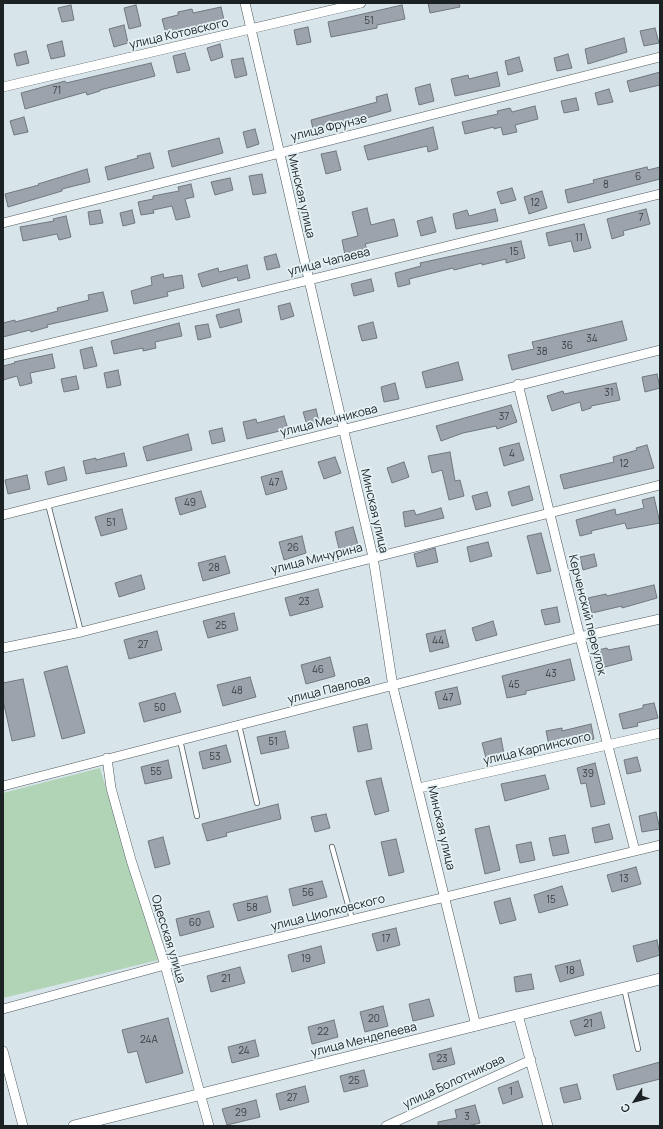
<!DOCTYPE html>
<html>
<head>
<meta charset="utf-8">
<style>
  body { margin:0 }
  #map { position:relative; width:663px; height:1129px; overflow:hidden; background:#d7e4e9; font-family:Manrope,sans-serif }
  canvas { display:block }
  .frame { position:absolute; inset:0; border:4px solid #1c2123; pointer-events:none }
  .north { position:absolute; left:615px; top:1081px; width:40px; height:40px; -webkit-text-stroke:3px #e4f2f6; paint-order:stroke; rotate:234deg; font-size:11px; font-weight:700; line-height:16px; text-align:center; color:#1c2123 }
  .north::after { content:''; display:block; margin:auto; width:14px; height:18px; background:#1c2123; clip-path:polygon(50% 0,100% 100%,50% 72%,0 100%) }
</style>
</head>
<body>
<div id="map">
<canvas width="663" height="1129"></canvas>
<div class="frame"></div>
<div class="north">С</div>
</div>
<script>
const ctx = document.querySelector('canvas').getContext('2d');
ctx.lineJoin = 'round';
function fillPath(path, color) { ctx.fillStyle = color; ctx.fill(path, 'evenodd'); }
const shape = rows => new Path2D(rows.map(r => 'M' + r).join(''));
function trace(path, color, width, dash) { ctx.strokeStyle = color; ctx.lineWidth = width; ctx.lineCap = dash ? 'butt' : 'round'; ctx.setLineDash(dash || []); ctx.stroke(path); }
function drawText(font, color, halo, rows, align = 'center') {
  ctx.font = font + ' Manrope,sans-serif'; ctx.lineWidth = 3.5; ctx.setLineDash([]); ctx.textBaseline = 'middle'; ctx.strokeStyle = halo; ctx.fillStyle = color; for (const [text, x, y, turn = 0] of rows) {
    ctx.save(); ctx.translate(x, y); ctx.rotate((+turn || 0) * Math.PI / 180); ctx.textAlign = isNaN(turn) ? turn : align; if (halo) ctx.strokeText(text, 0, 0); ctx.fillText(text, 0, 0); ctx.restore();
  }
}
fillPath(shape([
  [100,768,158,960,3,998,3,793]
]), '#b1d3b6');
const building = shape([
  [428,3,459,3,460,7,430,13,428,3],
  [71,5,74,20,62,22,58,8,71,5],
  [136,5,141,26,129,29,124,8,136,5],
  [402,5,405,19,377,25,377,28,331,37,328,22,402,5],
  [221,7,224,20,196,26,197,29,166,34,162,19,178,15,178,12,192,9,193,13,221,7],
  [124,25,128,43,114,47,109,29,124,25],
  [308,27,311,42,297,45,294,30,308,27],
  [655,28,659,43,644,46,640,31,655,28],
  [624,38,627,52,588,64,585,49,624,38],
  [62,41,65,56,51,59,47,45,62,41],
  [220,44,223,57,211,61,207,48,220,44],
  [26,51,29,63,17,66,14,54,26,51],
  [185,53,190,70,177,73,173,56,185,53],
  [568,54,572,68,557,71,554,58,568,54],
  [519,57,523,71,508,75,505,61,519,57],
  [243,58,247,75,235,78,231,60,243,58],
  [151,63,155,76,100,90,100,91,87,95,86,92,25,109,21,93,65,81,66,83,151,63],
  [497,72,500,86,455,96,451,79,468,75,469,79,497,72],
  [660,72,660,85,630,92,627,81,660,72],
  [430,84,434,101,419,105,415,88,430,84],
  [609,89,613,102,598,105,595,93,609,89],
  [387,94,391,111,314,133,311,120,377,102,376,97,387,94],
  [576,98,579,110,564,113,561,101,576,98],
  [535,106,538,119,515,125,517,132,503,135,501,127,494,129,494,127,465,134,462,122,498,114,497,111,510,108,512,112,535,106],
  [24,117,28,132,14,135,10,121,24,117],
  [433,127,438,149,428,152,427,146,368,160,364,146,433,127],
  [255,129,259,144,247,148,243,132,255,129],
  [219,138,223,153,172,167,168,151,219,138],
  [336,151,341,170,326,174,321,154,336,151],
  [150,153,154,168,108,180,105,167,138,158,137,156,150,153],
  [647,167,648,170,660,167,660,179,568,203,565,190,594,183,593,180,647,167],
  [87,169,90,182,62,189,62,191,8,207,5,194,39,185,38,184,87,169],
  [262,174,266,193,253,195,249,176,262,174],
  [230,178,233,190,215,195,211,182,230,178],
  [191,184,194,197,185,199,190,217,176,220,172,206,153,210,154,213,141,215,138,202,153,199,153,196,179,191,178,187,191,184],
  [512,188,516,200,501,204,497,192,512,188],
  [542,191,547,208,529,214,524,197,542,191],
  [367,208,371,225,394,219,398,236,365,244,367,249,345,255,342,240,358,236,352,212,367,208],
  [495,209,498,221,456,229,453,214,467,210,469,216,495,209],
  [646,209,650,224,623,231,624,235,612,239,607,219,646,209],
  [100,210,103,223,90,225,88,212,100,210],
  [132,210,135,223,123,226,120,213,132,210],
  [66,216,71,237,59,240,57,234,23,241,20,227,54,221,53,219,66,216],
  [432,217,436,232,421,236,417,221,432,217],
  [584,224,591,248,574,252,571,241,549,246,546,233,584,224],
  [521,241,525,258,506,263,506,259,482,265,482,263,454,270,453,268,409,279,410,284,398,287,395,273,421,266,420,263,521,241],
  [276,254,280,267,267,270,264,257,276,254],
  [247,265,250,278,238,281,237,277,202,287,198,274,218,268,219,272,247,265],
  [163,274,164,278,182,275,184,288,167,292,168,296,134,304,131,291,152,285,151,277,163,274],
  [371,279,374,291,354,296,351,284,371,279],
  [103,292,108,311,47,325,48,327,31,332,30,330,3,337,3,323,15,320,15,322,58,311,57,308,89,300,88,295,103,292],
  [290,303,294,316,281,320,278,306,290,303],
  [239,309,242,322,220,328,216,315,239,309],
  [622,321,627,340,512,370,508,355,534,349,532,342,622,321],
  [373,322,377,338,362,341,358,326,373,322],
  [179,323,182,336,155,342,156,348,143,351,143,348,114,354,111,341,179,323],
  [208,324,211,337,198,340,195,326,208,324],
  [92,347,97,366,84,369,80,350,92,347],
  [52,354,55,368,30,373,32,383,20,386,17,376,3,380,3,366,15,363,14,362,52,354],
  [458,362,463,380,426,388,422,372,458,362],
  [118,370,121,385,107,388,104,373,118,370],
  [657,374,660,388,645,392,642,377,657,374],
  [76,376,79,389,64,392,61,379,76,376],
  [395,383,399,399,384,402,381,387,395,383],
  [616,383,620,400,591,406,591,408,582,411,580,402,552,411,547,396,563,391,564,394,616,383],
  [511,405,517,422,497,429,496,426,463,433,441,441,436,426,511,405],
  [316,409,319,422,307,425,303,412,316,409],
  [284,416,288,429,247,439,243,422,256,419,257,423,284,416],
  [222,428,225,441,212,444,209,431,222,428],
  [188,434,192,450,147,461,143,447,188,434],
  [519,443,524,460,504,466,499,448,519,443],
  [647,445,654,468,564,489,560,475,614,462,613,457,637,450,636,448,647,445],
  [450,452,455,481,460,480,464,496,449,500,442,470,432,473,428,456,450,452],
  [124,453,127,466,86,474,83,461,96,458,96,460,124,453],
  [335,457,341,473,324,479,318,462,335,457],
  [404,462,409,477,392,483,387,468,404,462],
  [64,467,67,480,48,485,45,472,64,467],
  [282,471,287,489,266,495,261,477,282,471],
  [27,475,30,489,8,494,5,480,27,475],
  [529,486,533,500,512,506,508,492,529,486],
  [201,491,206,507,180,515,175,498,201,491],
  [487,492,491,506,476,510,472,496,487,492],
  [654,497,660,523,627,529,625,523,591,531,592,533,580,536,576,520,615,509,616,515,644,508,642,500,654,497],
  [441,508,444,518,405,527,403,512,414,510,416,515,441,508],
  [122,509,127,529,101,536,95,517,122,509],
  [353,527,358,545,339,549,335,532,353,527],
  [541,533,551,571,537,574,527,536,541,533],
  [302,536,306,553,284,560,279,542,302,536],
  [488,542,492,556,470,562,467,547,488,542],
  [435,548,438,562,417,567,414,554,435,548],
  [594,554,597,566,583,570,580,557,594,554],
  [225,556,230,573,203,581,198,563,225,556],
  [141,575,145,589,119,597,115,583,141,575],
  [654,585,657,598,622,608,622,606,592,613,588,598,606,594,607,596,654,585],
  [318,589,323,607,290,616,285,598,318,589],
  [557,607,560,622,545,625,541,610,557,607],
  [234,613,238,630,208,638,203,621,234,613],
  [493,621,497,635,476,641,472,628,493,621],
  [445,630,449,647,430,652,426,634,445,630],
  [157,631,162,650,129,659,124,640,157,631],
  [629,646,632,660,597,669,593,651,607,648,608,650,629,646],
  [330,657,335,676,306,684,301,665,330,657],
  [570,659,575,680,526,691,526,694,507,698,502,676,570,659],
  [67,666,85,733,62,739,44,672,67,666],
  [250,677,256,697,223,706,217,685,250,677],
  [23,679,35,736,12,741,3,700,3,683,23,679],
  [457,687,461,704,439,709,435,692,457,687],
  [175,693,181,712,144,722,139,703,175,693],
  [654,703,658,718,637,723,638,726,623,729,619,714,643,708,643,705,654,703],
  [367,724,372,749,358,752,353,727,367,724],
  [591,724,594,739,573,743,572,739,549,745,546,731,562,728,562,731,591,724],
  [285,731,289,748,261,754,257,737,285,731],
  [501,738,504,754,486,758,482,743,501,738],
  [226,745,231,762,203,769,199,752,226,745],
  [637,757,641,771,627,774,624,760,637,757],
  [168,760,172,778,145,784,141,767,168,760],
  [595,763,605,804,591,807,586,783,581,784,577,768,595,763],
  [545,775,549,789,505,801,501,784,545,775],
  [381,778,389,811,375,815,366,781,381,778],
  [278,804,281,819,226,833,227,836,207,841,202,824,278,804],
  [656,812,660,829,642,832,639,816,656,812],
  [326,814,330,828,315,832,311,817,326,814],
  [609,824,613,839,595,843,592,828,609,824],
  [489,826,500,870,485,874,475,829,489,826],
  [565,835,569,853,553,856,549,838,565,835],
  [163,837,170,864,155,868,148,841,163,837],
  [396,839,404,872,389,876,381,842,396,839],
  [531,842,535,860,520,863,516,845,531,842],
  [636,867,641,884,612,892,607,875,636,867],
  [322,881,327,897,293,906,289,889,322,881],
  [562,886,568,905,539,913,534,895,562,886],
  [267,896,271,912,238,921,233,904,267,896],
  [510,898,516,920,500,924,494,902,510,898],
  [209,911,214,927,180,936,176,919,209,911],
  [396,928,400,945,377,951,372,934,396,928],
  [657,940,660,955,637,962,633,946,657,940],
  [321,946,325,963,292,972,288,955,321,946],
  [580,960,584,975,560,982,555,966,580,960],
  [240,967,245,983,211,992,207,976,240,967],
  [531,974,534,989,516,992,514,977,531,974],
  [429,999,434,1016,413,1021,409,1004,429,999],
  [383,1006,388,1026,365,1032,360,1012,383,1006],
  [601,1012,605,1028,575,1036,570,1021,601,1012],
  [168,1018,183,1073,146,1083,137,1051,128,1053,122,1030,168,1018],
  [334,1020,338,1037,312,1044,308,1027,334,1020],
  [255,1040,259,1056,232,1063,228,1047,255,1040],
  [451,1048,455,1064,433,1070,429,1054,451,1048],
  [660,1062,660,1079,617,1090,613,1075,660,1062],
  [364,1070,368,1086,344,1092,340,1076,364,1070],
  [518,1081,523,1097,503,1104,498,1088,518,1081],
  [577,1084,581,1099,564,1103,560,1088,577,1084],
  [305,1086,309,1102,280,1110,276,1094,305,1086],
  [256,1100,260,1117,227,1125,222,1109,256,1100],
  [475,1105,480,1123,467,1126,438,1126,438,1122,457,1118,455,1110,475,1105]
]);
fillPath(building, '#9ca3ac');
trace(building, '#70777f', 1);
const service = shape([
  [48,504,81,632],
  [239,725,257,803],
  [180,740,197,816],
  [332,847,352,919],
  [624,988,638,1049]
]);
const minor = shape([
  [245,3,373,557,393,687,476,1026],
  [3,87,361,3],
  [3,223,660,57],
  [3,355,660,194],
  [518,384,580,637,635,851],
  [3,515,660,350],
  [3,648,81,632,660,485],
  [107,758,111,788,131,860,165,965,209,1126],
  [3,786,580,637,660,619],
  [419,788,660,733],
  [3,1009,165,965,660,845],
  [518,1015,548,1126],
  [3,1051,23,1126],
  [386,1126,531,1060]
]);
const tertiary = shape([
  [74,1126,660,979]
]);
trace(service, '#515c60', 6);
trace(minor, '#515c60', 10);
trace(tertiary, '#515c60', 12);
trace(service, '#fff', 4.5);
trace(minor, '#fff', 9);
trace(tertiary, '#fff', 11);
drawText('10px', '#3c4245', null, [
  ["51",369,21],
  ["71",57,91],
  ["6",638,177],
  ["8",606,185],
  ["12",535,203],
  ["7",641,218],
  ["11",579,238],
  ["15",514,252],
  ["34",592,339],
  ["36",567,346],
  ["38",542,352],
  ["31",609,393],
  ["37",504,417],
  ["4",512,454],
  ["12",624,464],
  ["47",274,483],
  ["49",190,503],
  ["51",111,523],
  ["26",293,548],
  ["28",214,568],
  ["23",304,602],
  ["25",221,626],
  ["44",438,641],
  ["27",143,645],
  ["46",318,670],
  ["43",551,674],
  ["45",514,685],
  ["48",237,691],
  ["47",448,698],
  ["50",160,708],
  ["51",273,742],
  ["53",215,757],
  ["55",156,772],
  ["39",588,774],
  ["13",624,879],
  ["56",308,893],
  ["15",551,900],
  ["58",252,908],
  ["60",195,923],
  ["17",386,939],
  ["19",306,959],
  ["18",570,971],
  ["21",226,979],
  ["20",374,1019],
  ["21",588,1024],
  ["22",323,1032],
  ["24А",149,1040],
  ["24",244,1051],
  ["23",442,1059],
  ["25",354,1081],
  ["1",511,1092],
  ["27",292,1098],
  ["29",241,1113],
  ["3",467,1117]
]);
drawText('12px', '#1c2123', '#e4f2f6', [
  ["улица Котовского",179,34,-13],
  ["улица Фрунзе",329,128,-14],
  ["Минская улица",301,196,77],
  ["улица Чапаева",329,262,-14],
  ["улица Мечникова",329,421,-14],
  ["Минская улица",374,511,77],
  ["улица Мичурина",317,559,-14],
  ["Керченский переулок",587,615,76],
  ["улица Павлова",329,690,-14],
  ["улица Карпинского",537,749,-13],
  ["Минская улица",441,828,77],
  ["улица Циолковского",328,913,-14],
  ["Одесская улица",168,939,73],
  ["улица Менделеева",364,1040,-14],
  ["улица Болотникова",454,1082,-25]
]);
</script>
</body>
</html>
